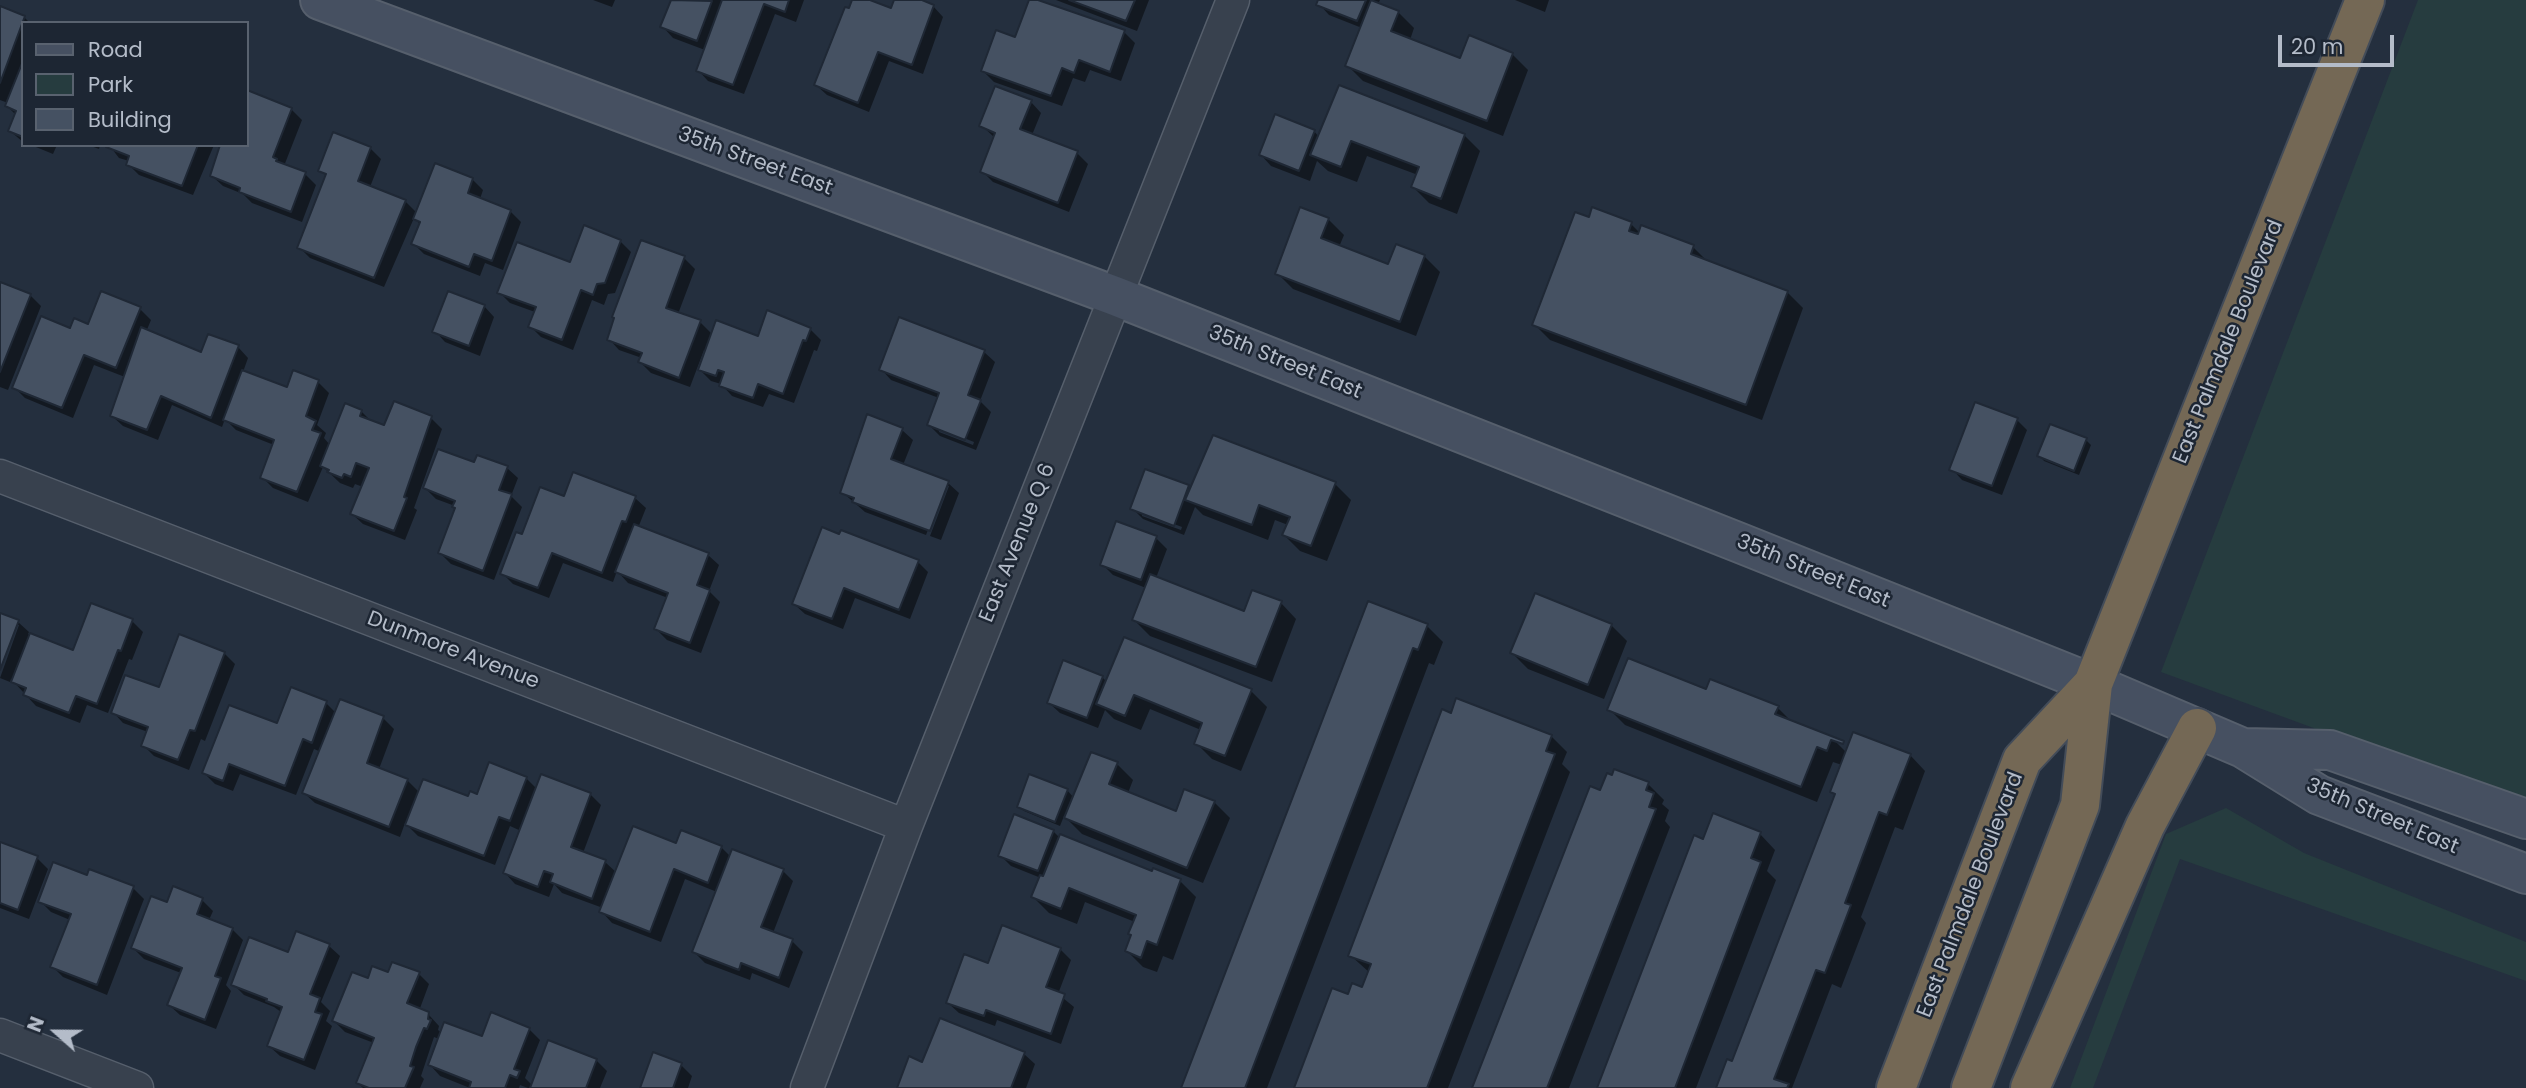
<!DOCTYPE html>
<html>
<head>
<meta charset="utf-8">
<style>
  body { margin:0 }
  #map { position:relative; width:2526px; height:1088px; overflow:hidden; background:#242f3e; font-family:Poppins,sans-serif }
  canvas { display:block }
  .legend { position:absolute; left:21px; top:21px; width:228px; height:126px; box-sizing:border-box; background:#1d2633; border:2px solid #59626f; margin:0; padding:9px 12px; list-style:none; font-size:21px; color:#b4bcc9 }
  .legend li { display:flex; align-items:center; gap:14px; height:35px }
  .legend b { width:35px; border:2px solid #59626f }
  .north { position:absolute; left:21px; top:997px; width:70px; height:70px; -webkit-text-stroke:5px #1d2633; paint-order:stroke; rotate:291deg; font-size:19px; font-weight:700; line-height:28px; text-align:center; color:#b4bcc9 }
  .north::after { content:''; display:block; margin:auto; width:24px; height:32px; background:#b4bcc9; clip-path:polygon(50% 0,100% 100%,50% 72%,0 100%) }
  .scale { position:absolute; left:2278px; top:35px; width:116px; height:32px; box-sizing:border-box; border:4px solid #b4bcc9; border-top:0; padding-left:9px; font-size:21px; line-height:24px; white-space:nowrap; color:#b4bcc9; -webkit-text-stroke:5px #1d2633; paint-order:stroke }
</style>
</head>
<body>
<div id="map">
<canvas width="2526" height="1088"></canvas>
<ul class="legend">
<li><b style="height:9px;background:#465061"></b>Road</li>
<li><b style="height:19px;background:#263c3f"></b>Park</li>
<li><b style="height:19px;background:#455162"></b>Building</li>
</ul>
<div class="north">N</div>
<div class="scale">20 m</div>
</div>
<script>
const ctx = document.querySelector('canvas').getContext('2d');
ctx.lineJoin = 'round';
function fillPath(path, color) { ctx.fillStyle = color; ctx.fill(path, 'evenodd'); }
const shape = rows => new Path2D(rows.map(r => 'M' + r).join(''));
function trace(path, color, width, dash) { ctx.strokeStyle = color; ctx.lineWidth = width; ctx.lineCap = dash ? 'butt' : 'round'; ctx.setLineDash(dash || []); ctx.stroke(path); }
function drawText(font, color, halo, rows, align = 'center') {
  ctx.font = font + ' Poppins,sans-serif'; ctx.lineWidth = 5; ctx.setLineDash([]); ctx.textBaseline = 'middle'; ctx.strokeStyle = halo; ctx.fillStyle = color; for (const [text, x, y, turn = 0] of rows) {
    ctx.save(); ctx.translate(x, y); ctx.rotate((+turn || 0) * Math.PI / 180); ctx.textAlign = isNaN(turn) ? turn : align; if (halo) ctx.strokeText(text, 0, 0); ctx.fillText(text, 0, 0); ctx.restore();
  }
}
fillPath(shape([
  [2418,0,2526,0,2526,806,2161,672],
  [2226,808,2304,853,2526,942,2526,981,2180,859,2093,1088,2070,1088,2166,834]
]), '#263c3f');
fillPath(shape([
  [593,0,615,0,612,7],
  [673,0,804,0,796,22,775,14,744,94,708,81,698,70,705,50,673,38,663,27],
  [854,0,865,0,892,10,896,0,917,0,933,6,943,17,923,74,889,61,869,112,827,95,816,85],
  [1031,0,1124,32,1135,43,1121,81,1090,70,1085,82,1073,78,1062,106,994,82,983,71,1016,39],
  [1056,0,1149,0,1137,31],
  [1320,0,1380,0,1378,4,1398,12,1414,28,1410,40,1461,60,1512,54,1528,70,1503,136,1363,81,1347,65,1362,28,1329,15,1319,4],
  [1515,0,1549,0,1545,12],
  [0,8,24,17,30,23,23,23,23,142,10,131,16,115,7,106,8,103,0,100],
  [247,92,291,109,302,120,284,166,305,174,316,185,302,222,252,203,243,194,223,186,212,176,247,145],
  [1031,102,1041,113,1032,135,1077,153,1088,164,1069,212,993,182,982,171,995,138,981,125],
  [1314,131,1319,137,1464,135,1480,151,1457,214,1429,203,1413,187,1418,175,1367,156,1357,182,1328,171,1317,161,1310,181,1271,166,1261,155],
  [31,145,57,145,53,154],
  [88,145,100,145,99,149],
  [109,145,214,145,193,195,139,175,128,164,129,161,119,158],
  [370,148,381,159,370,187,405,201,417,213,472,179,483,190,480,199,510,211,521,222,503,270,485,263,480,276,424,254,413,243,420,224,414,218,384,287,310,258,299,247,327,177,321,170],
  [1328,219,1344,235,1339,247,1389,267,1424,256,1440,272,1416,336,1293,289,1277,273],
  [1590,219,1631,224,1640,233,1693,247,1709,263,1787,292,1803,308,1762,420,1550,340,1534,324],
  [620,241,631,252,615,293,608,294,604,305,592,300,573,350,541,337,530,326,535,312,510,303,499,292],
  [684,258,695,269,678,314,700,322,713,335,759,338,768,312,810,329,821,340,817,351,814,350,794,403,769,394,763,407,732,396,721,384,711,381,700,370,707,351,704,350,690,387,651,373,640,362,642,358,619,350,609,339],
  [0,284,30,295,41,306,8,390,0,387],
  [484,306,494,317,480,356,445,342,435,331],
  [140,309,151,320,146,332,202,355,238,347,248,358,243,372,288,389,318,382,329,393,317,425,326,433,324,438,330,445,361,411,373,423,385,428,431,418,442,429,414,508,417,510,405,540,363,524,352,514,363,487,355,484,353,488,340,483,323,467,308,502,273,488,262,477,274,445,236,430,225,419,222,427,172,405,158,440,123,426,112,416,125,377,94,365,73,418,25,398,14,387,71,330],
  [984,352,995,362,980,401,991,412,976,450,940,436,929,425,939,398,891,380,881,369],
  [939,428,974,442,973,445,939,432],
  [2017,420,2027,430,2002,495,1962,480,1952,469],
  [902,430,913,440,903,465,948,483,959,493,941,540,930,536,949,486,945,486,926,535,865,512,842,492],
  [2086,440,2091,445,2079,475,2044,461,2039,455],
  [475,465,507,468,518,478,511,496,522,507,494,580,451,564,440,553,456,509,455,506,436,499,425,488],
  [1335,484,1351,500,1327,561,1300,551,1284,535,1288,525,1275,520,1268,540,1203,515,1195,507,1184,535,1143,519,1132,508,1188,487,1191,490],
  [1142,512,1182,527,1181,530,1142,516],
  [635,498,646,508,638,528,708,555,719,565,709,591,720,602,701,653,667,640,656,629,668,598,628,583,617,571,613,582,563,563,549,598,513,584,502,573,523,537,565,499],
  [1117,523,1156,538,1167,549,1156,578,1245,614,1281,603,1296,619,1272,682,1150,636,1134,620,1146,588,1113,575,1102,564],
  [918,562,928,572,910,619,855,598,843,629,805,614,794,604],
  [1369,603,1427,626,1443,642,1434,665,1429,663,1267,1088,1183,1088],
  [92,606,132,621,143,632,132,660,129,659,108,713,87,705,80,723,36,706,11,679,10,682,0,678,19,625,16,625,0,666,0,615,18,622,29,632,28,634,74,652],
  [1611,625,1627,641,1604,699,1528,669,1512,653],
  [224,653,235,664,205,741,201,739,189,770,154,756,143,745,148,732,123,723,113,712,160,690],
  [1102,677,1107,682,1251,691,1267,707,1241,771,1212,759,1196,743,1201,730,1150,709,1141,730,1114,719,1105,710,1098,728,1060,713,1049,703],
  [292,690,326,703,336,713,341,701,383,718,394,729,379,769,407,780,420,793,469,799,526,778,537,789,590,794,601,805,583,853,605,862,617,873,677,845,721,847,731,857,783,871,793,881,773,933,792,941,803,952,789,988,752,973,750,980,705,963,694,952,717,892,685,879,661,942,612,923,602,912,603,908,562,893,554,884,549,897,515,884,505,873,521,831,510,826,495,865,418,836,405,823,400,837,315,803,304,793,321,752,314,749,296,795,240,774,233,791,215,784,204,773,278,725],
  [1707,691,1778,708,1793,723,1832,738,1847,753,1910,755,1925,771,1903,830,1895,827,1861,917,1866,923,1841,988,1832,984,1792,1088,1718,1088,1733,1064,1836,796,1832,792,1842,765,1833,762,1817,802,1625,725,1609,709],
  [1551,736,1567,752,1562,764,1570,772,1448,1088,1296,1088,1349,996,1363,989,1370,973,1350,955],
  [1092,754,1117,764,1133,780,1128,793,1177,813,1214,802,1230,818,1203,883,1082,834,1064,816,1060,826,1024,811,1019,806,1067,790,1074,798],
  [1648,784,1664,800,1662,804,1669,810,1665,821,1670,827,1569,1088,1474,1088,1601,792],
  [1053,831,1060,838,1153,873,1180,881,1196,897,1173,960,1163,956,1157,972,1143,967,1127,951,1135,922,1085,902,1077,924,1049,913,1033,897,1041,878,1011,866,1000,855],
  [1760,834,1775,850,1767,871,1776,880,1696,1088,1598,1088,1704,841],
  [0,843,37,858,48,869,29,919,0,908],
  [90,871,133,888,144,899,107,995,63,977,52,966,70,920,51,912,40,901,88,877],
  [174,889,202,900,213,911,209,920,232,929,243,940,226,985,231,991,216,1029,180,1015,169,1005,181,973,144,959,133,948,168,904],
  [329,946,340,956,321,1002,330,1011,326,1021,332,1026,315,1070,280,1056,269,1046,281,1012,274,1007,244,995,233,984,289,954],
  [1060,949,1071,960,1058,994,1074,1007,1061,1044,997,1020,995,1026,959,1013,948,1003,989,965],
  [419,974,429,984,419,1011,429,1015,439,1026,438,1030,442,1033,483,1038,529,1029,540,1040,525,1078,533,1086,596,1060,607,1071,600,1088,528,1088,520,1085,519,1088,470,1088,440,1076,430,1065,439,1039,434,1037,421,1076,424,1079,420,1088,363,1088,358,1083,374,1043,345,1032,334,1021,369,980,389,975],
  [941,1020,1024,1054,1035,1064,1026,1088,899,1088,923,1064],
  [654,1055,681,1065,692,1076,688,1088,641,1088]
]), '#0007');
const building = shape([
  [671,0,712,1,697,41,660,27,671,0],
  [722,0,789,0,785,12,764,4,733,85,696,71,722,0],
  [852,0,870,0,891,8,894,0,922,0,934,5,912,65,878,52,858,103,814,85,845,7,849,8,852,0],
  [1029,0,1038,0,1125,30,1110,72,1079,60,1074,73,1062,68,1051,96,981,71,996,30,1015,37,1029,0],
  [1069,0,1135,0,1126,21,1069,0],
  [1318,0,1366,0,1357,21,1316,5,1318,0],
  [1371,0,1399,11,1391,31,1460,58,1469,35,1513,53,1487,121,1345,66,1371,0],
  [0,6,25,16,0,83,0,6],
  [23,61,23,137,8,131,16,111,5,106,23,61],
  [1339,85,1465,134,1441,199,1411,187,1419,167,1351,141,1341,167,1310,155,1339,85],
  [995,86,1032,100,1020,129,1078,151,1058,203,980,172,995,133,979,126,995,86],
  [247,90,292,108,273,157,277,159,276,161,306,172,291,212,239,192,240,188,210,176,220,145,247,145,247,90],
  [1275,114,1315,130,1299,171,1259,155,1275,114],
  [333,132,371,147,358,181,406,200,374,278,297,248,326,174,318,171,333,132],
  [107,145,198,145,182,186,126,165,129,156,106,147,107,145],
  [435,163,473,178,468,193,511,210,492,261,474,254,469,267,411,244,420,222,413,219,435,163],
  [1300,207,1329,218,1321,238,1388,264,1396,244,1425,255,1400,322,1275,274,1300,207],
  [1592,207,1632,222,1629,231,1638,234,1641,225,1694,245,1691,254,1788,291,1746,405,1532,325,1575,212,1589,217,1592,207],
  [584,225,621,240,605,283,597,284,593,295,581,290,562,340,528,327,536,307,497,293,517,242,570,262,584,225],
  [641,240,685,256,666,308,701,320,679,378,638,362,642,353,607,340,614,318,612,317,641,240],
  [0,282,31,294,0,372,0,282],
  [101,291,141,307,116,368,84,355,62,408,12,388,41,316,70,328,74,318,88,324,101,291],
  [448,291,485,305,469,346,432,332,448,291],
  [767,310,811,328,806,341,803,340,783,394,758,384,753,398,719,386,724,372,718,370,716,376,698,370,716,320,758,336,767,310],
  [899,317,985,350,968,395,981,400,965,440,927,425,939,393,879,370,899,317],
  [141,327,201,352,208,334,239,345,211,418,161,396,147,430,110,416,141,327],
  [242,370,287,387,293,370,319,380,306,416,316,421,312,430,321,433,297,492,260,478,274,440,223,420,242,370],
  [394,401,432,416,404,497,407,498,394,531,350,514,369,468,356,463,351,477,344,474,342,478,327,472,329,470,320,466,345,403,362,410,360,416,384,425,394,401],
  [1975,402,2018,418,1992,486,1949,470,1975,402],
  [867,414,903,428,891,459,949,481,930,531,852,502,854,498,840,493,867,414],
  [2050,424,2087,438,2074,471,2037,456,2050,424],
  [1213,435,1336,482,1311,546,1282,535,1290,517,1259,505,1252,525,1185,500,1213,435],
  [438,449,474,462,477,455,508,466,499,490,512,494,483,571,438,553,455,508,452,507,455,501,423,488,438,449],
  [1145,469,1189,485,1174,526,1130,509,1145,469],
  [573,472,636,496,626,522,622,521,602,573,552,553,538,588,500,574,516,532,522,534,540,487,564,496,573,472],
  [1116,521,1157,536,1141,580,1100,565,1116,521],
  [634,524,709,553,697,585,710,590,690,643,654,629,668,593,615,572,634,524],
  [822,527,839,534,841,530,919,560,899,610,844,588,832,619,792,604,822,527],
  [1150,574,1244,611,1252,590,1282,601,1256,667,1132,620,1150,574],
  [1535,593,1612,624,1588,685,1510,653,1535,593],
  [1368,601,1428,624,1418,650,1413,648,1245,1088,1181,1088,1368,601],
  [91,603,133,619,121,651,118,650,97,704,76,696,69,713,23,695,26,688,11,682,30,633,73,650,91,603],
  [0,613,19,620,0,670,0,613],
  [179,634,225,652,195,731,190,730,178,760,141,746,148,727,111,713,125,675,159,687,179,634],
  [1124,637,1252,689,1225,756,1194,744,1202,723,1134,695,1125,716,1096,704,1124,637],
  [1628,658,1706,689,1710,679,1779,706,1775,714,1844,741,1843,744,1831,740,1827,751,1817,747,1801,787,1607,710,1628,658],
  [1063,660,1103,676,1087,718,1047,703,1063,660],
  [291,687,327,701,312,743,303,739,285,786,229,764,223,781,202,773,229,705,277,723,291,687],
  [1456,698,1552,735,1546,751,1555,754,1427,1088,1294,1088,1332,988,1348,994,1352,983,1362,987,1371,964,1348,956,1442,709,1451,713,1456,698],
  [340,699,384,716,367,763,408,779,389,827,302,793,340,699],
  [1853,732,1911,754,1887,815,1879,812,1845,903,1851,905,1825,973,1816,970,1774,1079,1789,1084,1787,1088,1716,1088,1727,1059,1732,1061,1835,794,1830,792,1853,732],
  [1091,752,1118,762,1109,784,1176,811,1184,789,1215,801,1187,868,1064,818,1091,752],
  [489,762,527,777,510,821,499,817,484,856,405,825,423,779,468,796,470,791,477,794,489,762],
  [1614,769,1649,782,1646,790,1654,793,1649,807,1656,809,1547,1088,1472,1088,1590,786,1600,790,1607,773,1612,775,1614,769],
  [541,774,591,793,571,847,606,860,592,899,550,882,553,874,544,871,538,887,503,873,541,774],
  [1029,774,1068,789,1055,822,1017,807,1029,774],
  [1713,813,1761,832,1751,858,1761,862,1675,1088,1597,1088,1694,835,1703,839,1713,813],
  [1014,814,1054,830,1038,871,998,856,1014,814],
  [633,826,676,843,681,830,722,846,708,883,674,869,650,932,599,912,633,826],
  [1060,834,1152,871,1153,868,1181,879,1157,945,1147,941,1141,958,1125,951,1131,935,1128,934,1136,915,1069,888,1061,909,1031,897,1040,875,1043,876,1060,834],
  [0,842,38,856,18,910,0,903,0,842],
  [732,849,784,869,761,927,793,939,779,978,741,963,739,970,692,952,732,849],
  [53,862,87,875,89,869,134,886,97,985,50,967,71,914,38,902,53,862],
  [173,886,203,898,197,914,233,928,215,976,221,978,205,1020,167,1005,182,968,131,948,151,896,167,902,173,886],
  [1002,925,1061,948,1046,987,1065,994,1051,1034,986,1010,984,1016,946,1003,964,954,988,963,1002,925],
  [296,931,330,944,310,994,320,998,315,1012,322,1014,304,1060,267,1046,282,1007,266,1001,267,999,231,985,249,937,288,952,296,931],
  [392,962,420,972,407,1003,429,1012,428,1019,431,1020,427,1029,424,1028,416,1047,410,1066,414,1067,405,1088,369,1088,356,1083,374,1038,332,1021,352,972,368,978,372,966,388,972,392,962],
  [491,1012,530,1028,514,1069,520,1071,517,1078,510,1075,505,1088,469,1088,471,1082,428,1065,444,1022,482,1036,491,1012],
  [940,1018,1025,1052,1011,1088,897,1088,909,1056,922,1062,940,1018],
  [548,1040,597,1059,586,1088,530,1088,548,1040],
  [653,1052,682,1063,673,1088,640,1088,653,1052]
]);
fillPath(building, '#455162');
trace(building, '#1f2835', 2);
const street = shape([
  [0,476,906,826],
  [0,1035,137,1088],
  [807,1088,906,826,1233,0]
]);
const secondary = shape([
  [320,0,1115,296,1740,543,2093,684,2243,748,2319,795,2526,874],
  [2245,748,2330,750,2526,819]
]);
const highway = shape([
  [1896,1088,2022,760,2093,684],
  [1971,1088,2080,805,2093,684,2365,0],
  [2030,1088,2145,826,2197,728]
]);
trace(street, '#565f6c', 35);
trace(secondary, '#565f6c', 42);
trace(highway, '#434c59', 42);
trace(street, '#38414e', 32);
trace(secondary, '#465061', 38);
trace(highway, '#746855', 38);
drawText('21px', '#b4bcc9', '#1d2633', [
  ["35th Street East",755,162,20],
  ["East Palmdale Boulevard",2229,342,-68],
  ["35th Street East",1285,363,22],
  ["East Avenue Q 6",1018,543,-68],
  ["35th Street East",1813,572,22],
  ["Dunmore Avenue",453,651,21],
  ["35th Street East",2382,817,23],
  ["East Palmdale Boulevard",1971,895,-69]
]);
</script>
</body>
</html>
